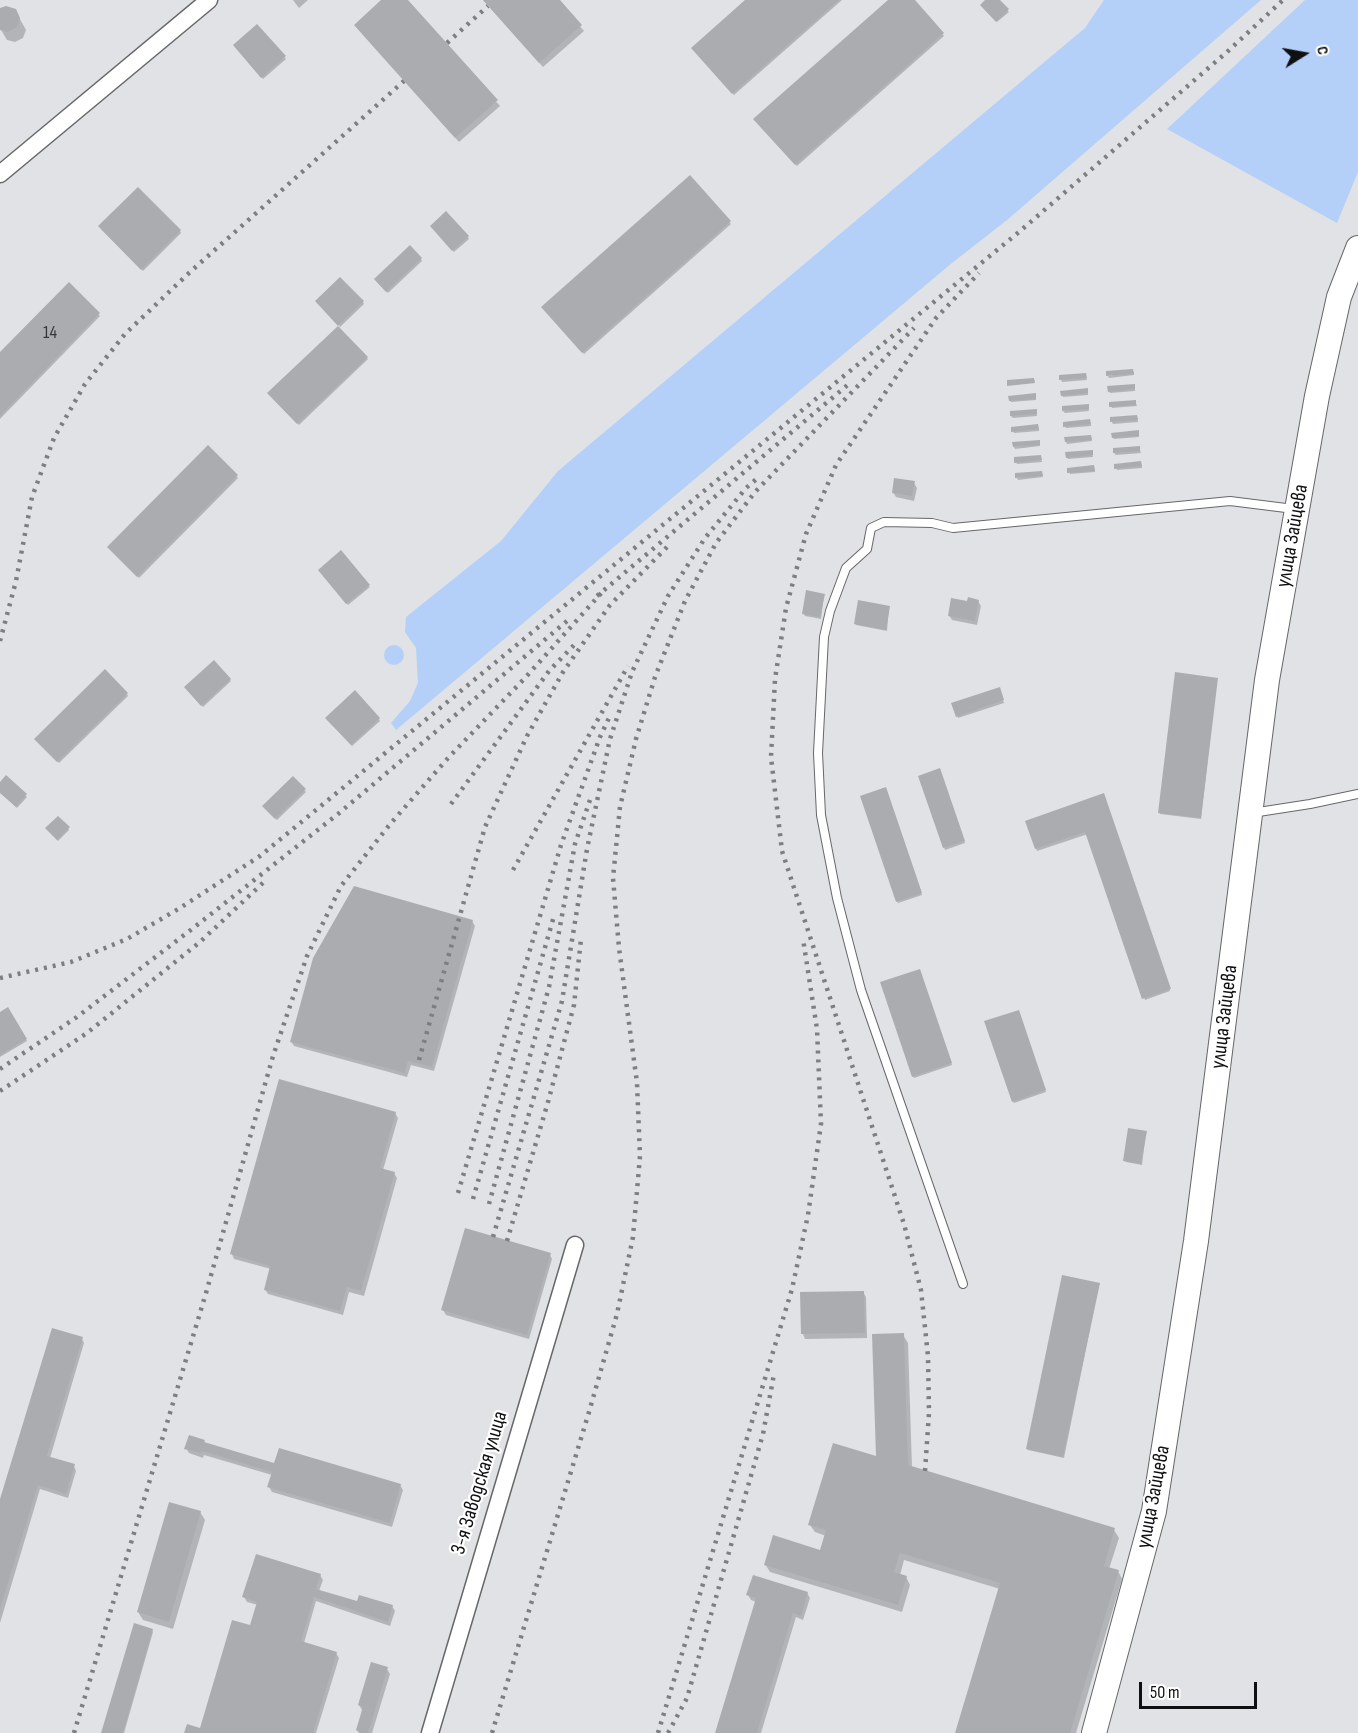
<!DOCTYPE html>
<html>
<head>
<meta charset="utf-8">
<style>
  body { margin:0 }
  #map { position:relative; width:1358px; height:1733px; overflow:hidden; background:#e0e2e5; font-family:"Sofia Sans Condensed",sans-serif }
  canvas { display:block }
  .north { position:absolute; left:1274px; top:24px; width:60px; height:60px; -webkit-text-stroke:4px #fff; paint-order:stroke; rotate:79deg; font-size:16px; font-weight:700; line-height:24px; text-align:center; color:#0f1011 }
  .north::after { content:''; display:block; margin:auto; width:21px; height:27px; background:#0f1011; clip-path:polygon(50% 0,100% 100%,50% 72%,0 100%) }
  .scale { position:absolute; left:1139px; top:1682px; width:118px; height:27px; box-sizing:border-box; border:3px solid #0f1011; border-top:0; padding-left:8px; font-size:18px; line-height:21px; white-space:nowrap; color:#0f1011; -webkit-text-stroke:4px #fff; paint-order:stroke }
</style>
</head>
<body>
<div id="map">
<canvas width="1358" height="1733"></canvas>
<div class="north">С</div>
<div class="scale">50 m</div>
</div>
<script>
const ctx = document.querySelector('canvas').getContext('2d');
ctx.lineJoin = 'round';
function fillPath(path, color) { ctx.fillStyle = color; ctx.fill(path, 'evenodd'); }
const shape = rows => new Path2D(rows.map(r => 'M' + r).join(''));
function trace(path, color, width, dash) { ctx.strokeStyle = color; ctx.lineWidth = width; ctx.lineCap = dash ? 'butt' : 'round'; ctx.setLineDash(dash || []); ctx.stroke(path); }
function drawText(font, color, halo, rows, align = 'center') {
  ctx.font = font + ' "Sofia Sans Condensed",sans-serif'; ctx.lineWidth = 4.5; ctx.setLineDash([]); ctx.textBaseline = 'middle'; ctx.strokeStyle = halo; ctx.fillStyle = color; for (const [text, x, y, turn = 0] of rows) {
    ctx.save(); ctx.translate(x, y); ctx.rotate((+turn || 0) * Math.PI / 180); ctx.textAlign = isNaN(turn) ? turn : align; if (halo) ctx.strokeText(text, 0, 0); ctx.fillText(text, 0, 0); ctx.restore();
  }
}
fillPath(shape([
  [1104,0,1261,0,1007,220,952,263,396,730,391,723,410,701,418,683,416,648,405,632,406,617,501,541,558,471,1085,28],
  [1305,0,1358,0,1358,172,1337,223,1167,129],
  '384 655a10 10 0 1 1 20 0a10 10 0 1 1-20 0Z'
]), '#b4d0f8');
fillPath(shape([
  [293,0,308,0,299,8],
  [383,0,406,0,500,106,459,142,359,30],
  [483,0,558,0,584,31,543,67],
  [748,0,842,0,734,95,694,50],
  [890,0,913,0,944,36,797,166,756,121],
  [987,0,998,0,1009,12,997,22,983,7],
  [0,10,15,10,26,30,23,38,15,42,7,40,0,28],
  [257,26,286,59,263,79,236,47],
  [690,177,731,224,584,354,544,309],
  [433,228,468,237,469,239,454,252],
  [101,229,180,231,181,233,143,271],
  [421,259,422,261,388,293,377,282],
  [69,284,100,316,0,419,0,355],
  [363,302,364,304,339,328,368,359,299,425,269,393,340,326,318,303],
  [1134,372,1134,375,1109,378,1108,376],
  [1086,376,1087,380,1062,382,1060,377],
  [1135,388,1135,391,1110,393,1109,391],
  [1088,392,1088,395,1063,397,1062,395],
  [1036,397,1036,400,1011,402,1010,400],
  [1135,401,1137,406,1112,408,1111,406],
  [1088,405,1089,411,1065,413,1063,411],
  [1036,411,1037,416,1013,418,1011,416,1011,413],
  [1137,416,1138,422,1113,424,1112,422,1112,419],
  [1091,423,1091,426,1066,428,1065,426],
  [1039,428,1039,431,1014,433,1013,431],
  [1138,432,1139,437,1114,439,1113,437],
  [1091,436,1092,441,1067,444,1066,442],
  [1040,443,1040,446,1015,449,1014,447],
  [208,447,238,478,139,578,110,549],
  [1139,447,1141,453,1116,455,1114,453,1114,450],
  [1092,452,1093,457,1068,459,1067,457],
  [1041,459,1042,462,1017,464,1016,462],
  [1142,465,1142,468,1117,470,1116,468],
  [1095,469,1095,472,1070,474,1069,472],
  [1042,474,1043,477,1018,480,1017,478],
  [914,483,917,488,914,501,896,497,893,492],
  [320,572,368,586,370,587,348,605],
  [824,595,821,619,805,616,804,614],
  [978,601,981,606,977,625,952,620,949,615,968,603],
  [889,608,887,631,856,625,855,623],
  [1217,679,1201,819,1160,814,1159,812],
  [230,680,231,681,203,707,187,689],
  [1000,691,1004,703,958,718,957,716],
  [127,694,128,696,59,763,37,741],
  [379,719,380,721,352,746,328,720],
  [940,772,965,843,945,850,920,777],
  [6,777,27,797,17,808,0,792,0,784],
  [293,778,306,792,277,820,265,808],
  [887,791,922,895,898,903,897,901],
  [1104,797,1170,991,1145,1000,1088,834,1037,851,1027,821],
  [68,828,69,830,58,841,48,830],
  [472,921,475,926,434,1071,411,1065,407,1077,294,1046,291,1041],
  [920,972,952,1065,914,1078,913,1076],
  [8,1009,27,1041,0,1057,0,1014],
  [1019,1013,1046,1092,1014,1103,1013,1101],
  [395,1113,398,1118,383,1170,394,1173,397,1178,364,1296,349,1292,343,1315,268,1294,265,1289,271,1269,234,1259,232,1254],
  [1146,1132,1142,1165,1126,1162,1125,1160],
  [550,1255,552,1259,529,1339,446,1315,443,1310],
  [1099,1284,1064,1458,1028,1450,1027,1448],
  [863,1292,866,1297,867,1338,805,1339,803,1334],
  [903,1335,908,1343,912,1468,1114,1530,1119,1538,1109,1569,1118,1571,1122,1579,1076,1733,957,1733,1000,1589,904,1560,900,1575,906,1577,910,1585,902,1612,770,1572,765,1564,821,1551,826,1536,815,1532,810,1525,877,1458],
  [82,1339,84,1343,50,1458,74,1466,76,1471,68,1498,40,1489,0,1623,0,1504],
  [204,1441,206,1444,275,1465,400,1485,403,1490,392,1527,272,1492,269,1487,272,1475,204,1455,203,1458,189,1453,186,1448],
  [200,1512,205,1520,173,1629,143,1620,138,1612],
  [320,1575,323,1580,319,1591,358,1603,392,1606,395,1611,390,1626,316,1601,304,1643,336,1653,339,1658,316,1733,185,1733,201,1730,251,1627,258,1605,247,1602,244,1597],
  [807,1593,810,1598,803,1620,796,1617,761,1733,717,1733,756,1602,751,1600,748,1595],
  [152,1630,153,1632,124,1733,103,1733],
  [387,1669,390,1674,372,1733,359,1733,358,1730,362,1710,359,1705]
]), '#0003');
fillPath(shape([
  [381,0,408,0,498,100,455,138,354,25],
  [483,0,560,0,582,25,539,63],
  [745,0,839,0,732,94,691,48],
  [888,0,915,0,944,33,795,165,753,119],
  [985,0,1000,0,1009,9,996,22,980,5],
  [6,6,16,9,20,18,17,27,8,32,0,30,0,8],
  [257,24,286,56,261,78,233,45],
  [690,175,731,221,582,353,541,307],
  [138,187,181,230,141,270,98,226],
  [446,211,469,236,452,251,430,226],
  [410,245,422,258,386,292,374,279],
  [340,277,364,301,338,326,368,357,297,424,267,393,338,326,315,301],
  [69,282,100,313,0,416,0,352],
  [1133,369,1134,374,1106,376,1106,371],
  [1086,373,1087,378,1059,380,1059,375],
  [1034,378,1035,383,1007,386,1007,380],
  [1135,384,1135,389,1108,392,1107,386],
  [1088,388,1088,393,1061,396,1060,391],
  [1036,393,1036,399,1009,401,1008,396],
  [1136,400,1136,405,1109,407,1109,402],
  [1089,404,1089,409,1062,411,1062,406],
  [1037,409,1037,414,1010,416,1010,411],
  [1137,415,1138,420,1110,422,1110,417],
  [1090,419,1091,424,1063,427,1063,422],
  [1038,424,1039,429,1011,432,1011,427],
  [1139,430,1139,436,1112,438,1111,433],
  [1091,435,1092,440,1065,442,1064,437],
  [1040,440,1040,445,1013,447,1012,442],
  [208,445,238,475,137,577,107,547],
  [1140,446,1140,451,1113,453,1113,448],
  [1093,450,1093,455,1066,458,1065,452],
  [1041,455,1042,460,1014,463,1014,457],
  [1141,461,1142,466,1114,469,1114,464],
  [1094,465,1095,471,1067,473,1067,468],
  [1042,471,1043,476,1015,478,1015,473],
  [894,478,915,481,912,496,892,493],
  [341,550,370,585,346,604,318,570],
  [806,590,825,594,820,617,802,614],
  [968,597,979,600,975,621,948,616,951,598,967,601],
  [858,600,890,606,886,630,854,624],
  [214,660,231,679,201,706,184,687],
  [105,669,128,693,57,762,34,739],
  [1175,672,1218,678,1201,818,1158,813],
  [1000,687,1004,700,956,717,951,703],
  [355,690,380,718,351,745,325,718],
  [940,768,965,841,943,848,918,776],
  [6,775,27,794,16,807,0,793,0,782],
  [293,776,306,789,275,819,262,806],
  [886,787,922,893,896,902,860,796],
  [1104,793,1171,989,1142,999,1085,832,1035,849,1025,821],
  [58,816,70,827,57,840,45,828],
  [354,886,473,920,432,1067,408,1061,405,1073,290,1042,313,958],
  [920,969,952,1063,912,1077,880,982],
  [8,1007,27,1039,0,1055,0,1012],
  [1019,1010,1046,1090,1012,1102,984,1021],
  [279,1079,396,1112,380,1168,395,1172,361,1291,347,1287,340,1311,264,1290,270,1266,230,1254],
  [1128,1128,1147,1131,1141,1164,1123,1161],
  [465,1228,551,1253,527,1335,441,1310],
  [1062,1275,1100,1283,1063,1457,1026,1449],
  [864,1291,865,1333,801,1334,800,1292],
  [52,1328,83,1337,47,1456,75,1464,66,1494,38,1485,0,1609,0,1499],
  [904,1333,908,1465,1115,1528,1104,1566,1119,1570,1070,1733,955,1733,1000,1583,900,1553,894,1572,907,1576,898,1605,764,1565,773,1535,820,1550,826,1530,808,1525,833,1443,876,1456,872,1334],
  [189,1435,205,1440,204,1442,274,1463,279,1448,401,1484,390,1523,267,1487,272,1472,202,1451,201,1453,184,1449],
  [169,1502,201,1511,169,1622,137,1612],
  [256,1554,321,1574,316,1589,357,1601,359,1595,393,1605,388,1622,314,1597,301,1641,337,1652,313,1733,184,1733,187,1724,200,1728,232,1620,250,1625,257,1602,242,1597],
  [753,1575,808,1592,801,1616,793,1613,757,1733,715,1733,756,1598,746,1595],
  [134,1623,153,1629,123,1733,101,1733],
  [371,1662,388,1667,368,1733,360,1733,356,1730,363,1707,358,1705]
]), '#aaacaf');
const lane = shape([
  [1252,813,1310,804,1358,794],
  [963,1284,861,990,837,898,821,815,818,753,824,637,830,611,846,568,867,549,871,528,884,522,932,523,953,528,1230,501,1294,509]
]);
const street = shape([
  [0,174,209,0],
  [430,1733,575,1245]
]);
const secondary = shape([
  [1094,1733,1154,1511,1196,1241,1267,680,1317,396,1339,297,1358,248]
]);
trace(lane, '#656769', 10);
trace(street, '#656769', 19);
trace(secondary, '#656769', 26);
trace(lane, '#fff', 8);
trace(street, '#fff', 16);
trace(secondary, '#fff', 24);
trace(shape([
  [447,43,488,6],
  [597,596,850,383],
  [0,641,16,581,32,497,54,438,85,384,125,334,189,273,404,81],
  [451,804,549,671,576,643],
  [513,870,628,666],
  [0,978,71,962,127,939,180,908,260,856,1019,232,1227,52,1283,0],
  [419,1060,485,827,527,736,563,672,610,605,670,544],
  [0,1069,77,1017,192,929,338,814,567,621],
  [0,1091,87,1033,200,942,265,881],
  [458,1193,561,845,600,737,609,718],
  [473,1199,554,916],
  [489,1204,549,987,575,844,591,797],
  [493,1237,562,1001,587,849,610,739,632,672,668,596,705,538,746,488,760,476],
  [507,1241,548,1102,574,1005,581,939],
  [925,1471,929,1413,928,1356,921,1290,904,1224,782,851,771,757,775,679,786,608,806,534,836,465,936,318,979,273],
  [74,1733,206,1293,273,1056,307,956,341,886,391,823,449,757,525,678,604,590],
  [492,1733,589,1412,617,1314,633,1237,640,1156,637,1083,619,948,613,878,620,807,636,739,655,677,685,601,716,543,755,492,914,328],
  [658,1733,792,1289,808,1215,821,1124,817,1029,803,939],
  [668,1733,687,1698,763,1434,774,1374]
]), '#7c7e80', 4.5, [3, 6]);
drawText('18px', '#363738', null, [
  ["14",50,333]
]);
drawText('21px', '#0f1011', '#fff', [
  ["улица Зайцева",1293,536,-80],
  ["улица Зайцева",1225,1017,-83],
  ["3-я Заводская улица",480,1483,-73],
  ["улица Зайцева",1154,1497,-79]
]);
</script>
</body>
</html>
